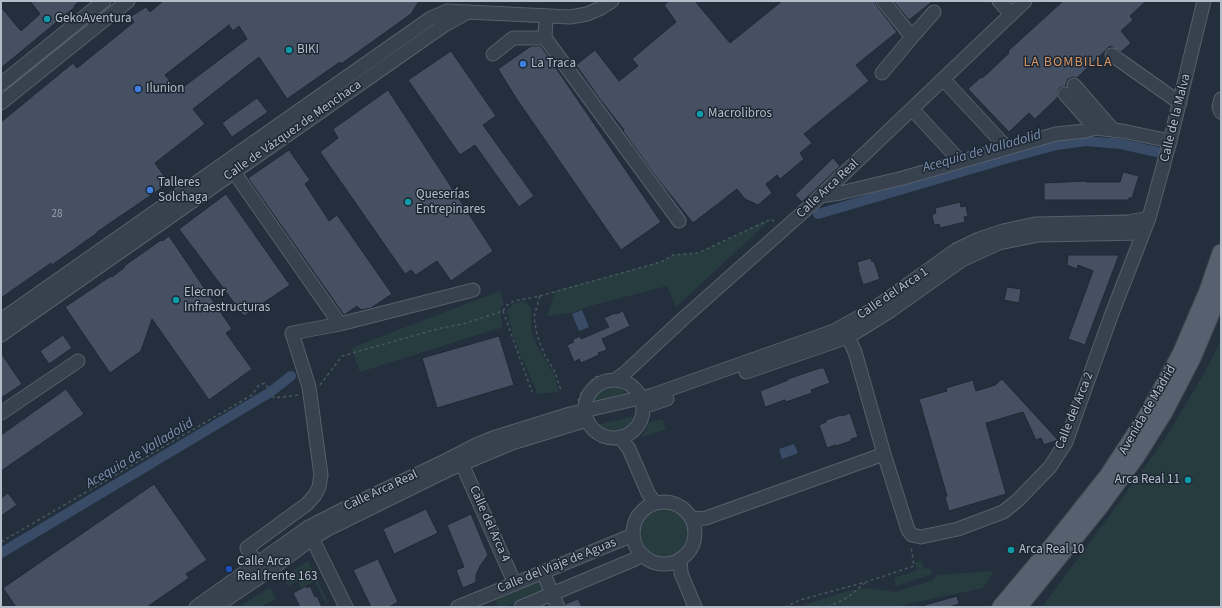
<!DOCTYPE html>
<html>
<head>
<meta charset="utf-8">
<style>
  body { margin:0 }
  #map { position:relative; width:1222px; height:608px; overflow:hidden; background:#242f3e; font-family:"Source Sans 3",sans-serif }
  canvas { display:block }
  .frame { position:absolute; inset:0; border:2px solid #b4bcc9; pointer-events:none }
</style>
</head>
<body>
<div id="map">
<canvas width="1222" height="608"></canvas>
<div class="frame"></div>
</div>
<script>
const ctx = document.querySelector('canvas').getContext('2d');
ctx.lineJoin = 'round';
function fillPath(path, color) { ctx.fillStyle = color; ctx.fill(path, 'evenodd'); }
const shape = rows => new Path2D(rows.map(r => 'M' + r).join(''));
function trace(path, color, width, dash) { ctx.strokeStyle = color; ctx.lineWidth = width; ctx.lineCap = dash ? 'butt' : 'round'; ctx.setLineDash(dash || []); ctx.stroke(path); }
function drawText(font, color, halo, rows, align = 'center') {
  ctx.font = font + ' "Source Sans 3",sans-serif'; ctx.lineWidth = 3; ctx.setLineDash([]); ctx.textBaseline = 'middle'; ctx.strokeStyle = halo; ctx.fillStyle = color; for (const [text, x, y, turn = 0] of rows) {
    ctx.save(); ctx.translate(x, y); ctx.rotate((+turn || 0) * Math.PI / 180); ctx.textAlign = isNaN(turn) ? turn : align; if (halo) ctx.strokeText(text, 0, 0); ctx.fillText(text, 0, 0); ctx.restore();
  }
}
fillPath(shape([
  [771,219,676,307,667,286,590,306,571,313,547,316,555,291,661,262,673,255,698,253],
  [500,291,504,305,500,308,503,327,360,372,351,348],
  [524,301,527,303,531,309,531,331,537,346,554,374,559,392,538,394,520,354,513,334,507,310,513,304],
  [1221,339,1221,607,1042,607,1137,478,1170,431,1207,368],
  [610,387,620,388,630,395,592,405,593,400,597,394,605,388],
  [634,416,629,425,625,429,618,432,608,431,602,429,598,425],
  [662,419,666,429,641,438,650,422],
  '639 533a25 25 0 1 1 50 0a25 25 0 1 1-50 0Z',
  [308,561,324,594,328,603,326,604,315,581,301,588,298,581,288,586,283,577],
  [921,561,924,569,930,568,932,574,896,586,894,578,917,570,915,563],
  [994,571,983,588,894,607,798,607,851,590,867,588,896,592,933,580,937,575],
  [541,578,546,590,505,607,498,607,494,598],
  [270,587,276,599,260,607,243,607,242,605]
]), '#263c3f');
fillPath(shape([
  [582,310,589,327,579,331,572,314],
  [794,444,798,453,782,459,779,449]
]), '#394c67');
trace(shape([
  [818,214,1012,157,1057,145,1086,141,1121,144,1157,152],
  [1,553,269,393,291,376]
]), '#394c67', 10);
const building = shape([
  [30,1,79,1,74,6,75,7,1,68,1,7,21,31,40,14,30,1],
  [163,1,419,1,411,14,341,64,340,62,287,99,259,57,193,109,205,124,155,163,169,183,97,232,97,233,52,265,51,263,1,298,1,122,73,63,77,68,134,22,130,17,146,7,150,12,163,1],
  [229,25,233,31,239,26,247,39,178,91,165,75,229,25],
  [669,1,695,1,730,43,782,1,875,1,877,6,897,32,856,65,869,81,804,134,812,143,800,153,804,159,780,179,777,175,766,184,772,193,758,205,745,199,737,189,693,223,657,178,623,131,624,130,599,98,576,65,595,50,619,81,638,66,632,59,676,22,664,5,669,1],
  [893,1,933,1,909,20,893,1],
  [1063,1,1146,1,1130,16,1133,20,1121,31,1131,43,1121,52,1110,46,1077,78,1073,77,1068,79,1066,83,1066,86,1060,88,1058,91,1058,97,1035,119,1029,113,1009,132,968,89,981,77,982,78,987,74,1009,53,1008,51,1063,1],
  [531,46,541,46,661,222,621,250,516,98,498,69,531,46],
  [451,51,496,116,483,125,534,196,519,207,475,145,460,155,408,80,451,51],
  [388,90,493,251,451,281,437,261,416,275,411,270,405,274,320,152,338,138,333,129,388,90],
  [257,98,268,112,232,137,222,123,257,98],
  [289,150,310,180,305,184,329,221,337,215,392,294,371,308,361,310,357,306,344,315,248,178,289,150],
  [833,158,840,166,802,202,795,195,833,158],
  [1123,172,1139,176,1132,198,1129,198,1129,200,1044,200,1044,183,1086,181,1086,182,1120,182,1123,172],
  [226,194,290,285,244,316,179,229,226,194],
  [960,202,961,207,966,206,968,216,964,217,965,222,940,228,939,224,934,225,932,215,936,213,935,208,960,202],
  [169,236,232,329,226,333,252,369,209,400,152,319,141,351,110,373,65,307,111,276,112,277,125,267,124,266,161,240,162,241,169,236],
  [1068,255,1119,255,1085,345,1068,339,1093,271,1078,265,1077,269,1067,265,1068,255],
  [871,258,872,262,874,261,880,279,863,285,858,269,859,269,857,262,871,258],
  [1007,287,1021,289,1019,303,1004,300,1007,287],
  [623,311,630,326,602,339,607,350,598,353,599,355,581,363,579,359,574,362,567,345,574,342,572,340,580,336,581,339,609,327,604,318,615,313,616,314,623,311],
  [63,335,72,348,49,364,40,351,63,335],
  [499,336,514,385,437,408,422,358,499,336],
  [1,353,22,384,1,398,1,353],
  [820,368,824,368,830,383,811,390,812,393,786,402,785,400,765,407,760,391,788,380,788,379,820,368],
  [1002,379,1058,440,1044,445,1041,438,1036,440,1023,412,986,423,1006,494,949,511,945,497,947,496,919,399,947,391,946,388,973,380,976,391,995,385,1002,379],
  [66,389,84,414,1,471,1,435,66,389],
  [850,413,858,437,851,439,851,441,836,446,835,445,827,448,819,425,826,422,826,420,841,415,842,416,850,413],
  [154,484,207,560,186,574,189,578,147,607,16,607,3,588,154,484],
  [8,493,17,505,1,516,1,498,8,493],
  [426,509,438,533,394,554,383,529,426,509],
  [471,514,488,555,480,566,476,575,476,582,463,588,456,570,464,567,447,525,471,514],
  [378,559,398,602,389,607,371,607,353,570,378,559],
  [306,586,307,588,310,586,315,597,317,596,322,607,300,607,293,593,306,586],
  [957,596,959,604,949,607,925,607,925,605,957,596],
  [578,599,582,607,566,607,565,604,578,599]
]);
fillPath(building, '#455162');
trace(building, '#1f2835', 1);
const minor = shape([
  [883,1,912,37,934,12],
  [999,1,1011,14],
  [546,16,545,38,679,221],
  [493,54,513,38,545,38],
  [1112,55,1180,103],
  [882,73,912,37],
  [943,79,1007,148],
  [1,84,104,1],
  [1074,85,1114,131],
  [1065,94,1095,128],
  [1221,99,1219,107,1221,112],
  [1,103,128,1],
  [912,109,960,161],
  [234,172,340,324,473,290],
  [820,196,840,193,903,178,1056,134,1085,131,1095,128,1122,131,1170,141],
  [1,320,431,18,447,11,570,17,587,14,601,8,612,1],
  [1,335,443,26,468,12],
  [848,337,855,352,884,454,908,530,912,535,921,537,958,529,1003,512,1017,501,1050,467,1066,442,1111,316,1149,218,1170,141,1204,1],
  [746,372,848,337,890,311,962,260,999,243,1039,235,1143,233],
  [615,380,626,372,685,317,811,205,1025,1],
  '585 409a29 29 0 1 1 58 0a29 29 0 1 1-58 0Z',
  [643,407,667,399],
  [1,413,78,361],
  [620,437,629,449,648,493,655,503],
  [462,464,515,584],
  '633 533a31 31 0 1 1 62 0a31 31 0 1 1-62 0Z',
  [692,519,706,518,884,454],
  [309,532,346,607],
  [680,559,681,573,695,607],
  [257,564,247,548,307,504,315,495,319,487,321,475,309,387,292,333,340,324],
  [543,572,558,607],
  [196,607,307,528,344,509,447,460,476,445,493,438,570,414,653,395,834,331,872,310,956,250,979,239,1003,231,1035,224,1128,222,1149,218],
  [215,607,270,570,313,538,328,529,450,469,512,443,587,420],
  [458,607,633,535],
  [521,607,633,560,643,555]
]);
const major = shape([
  [1001,607,1054,544,1108,476,1146,418,1181,354,1208,291,1221,253],
  [1018,607,1100,506,1137,455,1164,412,1192,358,1221,289]
]);
trace(minor, '#565f6c', 15);
trace(major, '#414a57', 19);
trace(shape([
  [540,296,661,262,673,255,698,253,771,219,775,222],
  [503,311,507,305,514,301,540,296,534,317,537,335,544,354,554,370,561,390],
  [634,379,641,386],
  [320,385,342,356,441,328,463,324,503,311,532,392],
  [578,401,581,393,587,385,595,377,605,375],
  [1,542,252,395,258,386,265,383,274,398,299,395],
  [785,607,800,600,866,582,914,566,911,546],
  [828,607,847,598,865,583]
]), '#44595c', 1.5, [3, 3]);
trace(minor, '#38414e', 13);
trace(major, '#56606e', 17);
for (const [x, y, r, color] of [
  [47,19,4,"#0f9aa8"],
  [289,50,4,"#0f9aa8"],
  [523,64,4,"#3f7fe0"],
  [138,89,4,"#3f7fe0"],
  [700,114,4,"#0f9aa8"],
  [150,190,4,"#3f7fe0"],
  [408,202,4,"#0f9aa8"],
  [176,300,4,"#0f9aa8"],
  [1188,480,4,"#0f9aa8"],
  [1011,550,4,"#0f9aa8"],
  [229,569,4,"#1a4fb4"]
]) { const dot = new Path2D(); dot.arc(x, y, r, 0, 2 * Math.PI); ctx.fillStyle = color; ctx.fill(dot); trace(dot, '#1d2633', 1.5); }
drawText('11px', '#98a1af', null, [
  ["28",57,215]
]);
drawText('13px', '#b4bcc9', '#1d2633', [
  ["GekoAventura",55,19],
  ["BIKI",297,50],
  ["La Traca",531,64],
  ["Ilunion",146,89],
  ["Macrolibros",708,114],
  ["Talleres",158,183],
  ["Solchaga",158,198],
  ["Queserías",416,195],
  ["Entrepinares",416,210],
  ["Elecnor",184,293],
  ["Infraestructuras",184,308],
  ["Arca Real 11",1180,480,"right"],
  ["Arca Real 10",1019,550],
  ["Calle Arca",237,562],
  ["Real frente 163",237,577]
], 'left');
drawText('13px', '#b4bcc9', '#1d2633', [
  ["Calle de la Malva",1176,118,-76],
  ["Calle de Vázquez de Menchaca",293,131,-35],
  ["Calle Arca Real",828,189,-43],
  ["Calle del Arca 1",893,294,-34],
  ["Avenida de Madrid",1148,410,-60],
  ["Calle del Arca 2",1075,411,-68],
  ["Calle Arca Real",381,491,-25],
  ["Calle del Arca 4",489,524,66],
  ["Calle del Viaje de Aguas",557,566,-22]
]);
ctx.letterSpacing = '1px';
drawText('14px', '#d59563', '#1d2633', [
  ["LA BOMBILLA",1068,63]
]);
ctx.letterSpacing = '0px';
drawText('italic 14px', '#7c92b1', '#1d2633', [
  ["Acequia de Valladolid",982,152,-16],
  ["Acequia de Valladolid",140,454,-31]
]);
</script>
</body>
</html>
